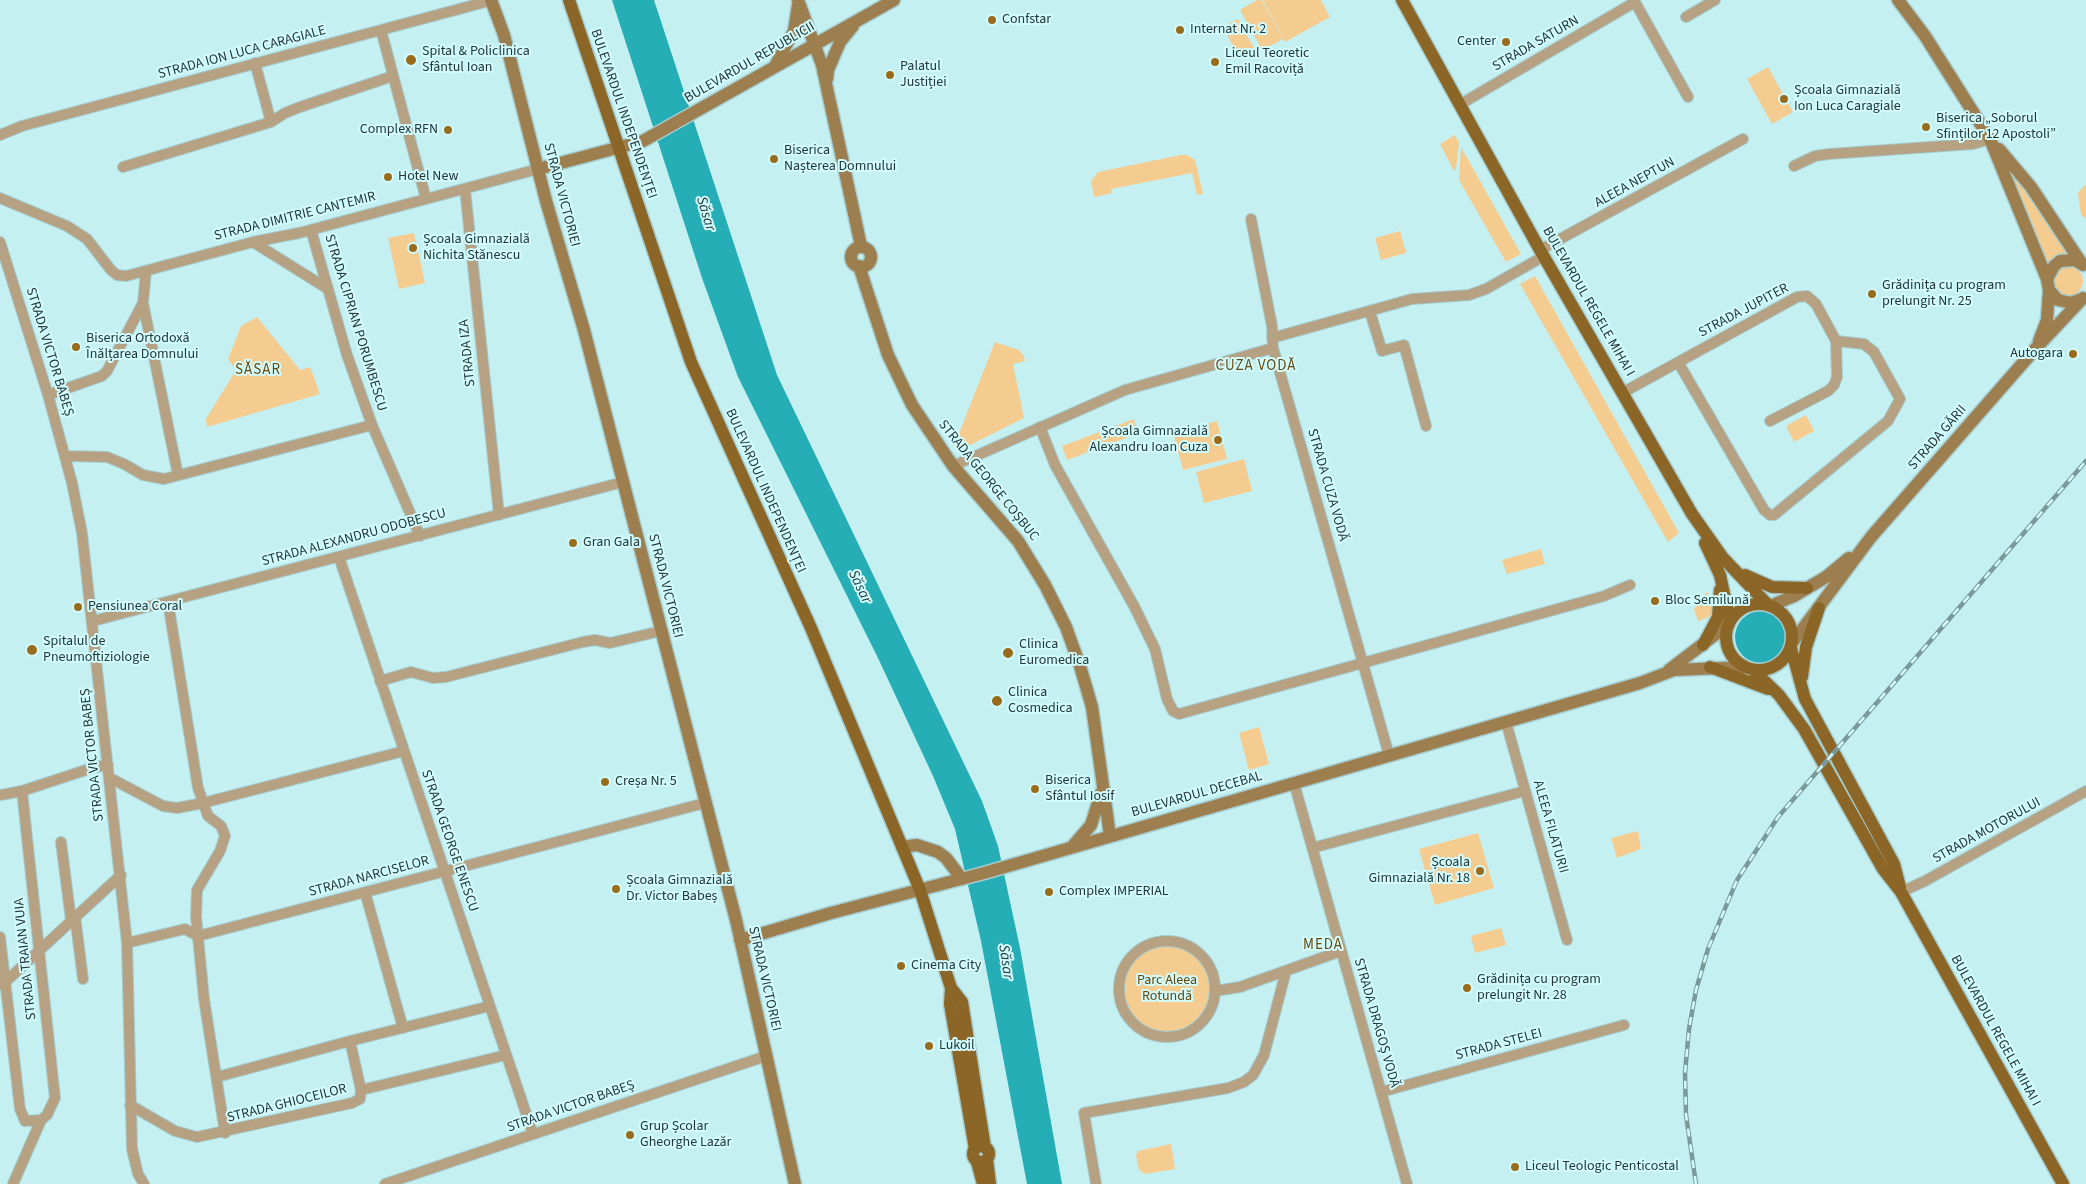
<!DOCTYPE html>
<html>
<head>
<meta charset="utf-8">
<style>
  body { margin:0 }
  canvas { display:block; background:#c5f0f2 }
</style>
</head>
<body>
<canvas width="2086" height="1184"></canvas>
<script>
const ctx = document.querySelector('canvas').getContext('2d');
ctx.lineJoin = 'round';
function fillPath(path, color) { ctx.fillStyle = color; ctx.fill(path, 'evenodd'); }
const shape = rows => new Path2D(rows.map(r => 'M' + r).join(''));
function trace(path, color, width, dash) { ctx.strokeStyle = color; ctx.lineWidth = width; ctx.lineCap = dash ? 'butt' : 'round'; ctx.setLineDash(dash || []); ctx.stroke(path); }
function drawText(font, color, halo, rows, align = 'center') {
  ctx.font = font + ' "Source Sans 3",sans-serif'; ctx.lineWidth = 4; ctx.setLineDash([]); ctx.textBaseline = 'middle'; ctx.strokeStyle = halo; ctx.fillStyle = color; for (const [text, x, y, turn = 0] of rows) {
    ctx.save(); ctx.translate(x, y); ctx.rotate((+turn || 0) * Math.PI / 180); ctx.textAlign = isNaN(turn) ? turn : align; if (halo) ctx.strokeText(text, 0, 0); ctx.fillText(text, 0, 0); ctx.restore();
  }
}
fillPath(shape([
  [1257,0,1262,0,1283,39,1262,50,1240,10],
  [1263,0,1321,0,1330,17,1285,42],
  [1238,19,1255,50,1240,59,1223,27],
  [1768,67,1793,112,1772,124,1747,79],
  [1455,135,1459,143,1456,169,1454,171,1440,144],
  [1461,147,1521,254,1506,262,1459,180],
  [1181,155,1187,155,1195,160,1203,194,1197,195,1192,173,1111,189,1112,193,1094,197,1091,181,1098,172],
  [2009,163,2071,256,2046,268,2006,164],
  [2086,184,2086,219,2081,215,2078,193],
  [1400,231,1406,253,1381,260,1375,238],
  [414,233,425,283,399,289,388,238],
  '2053 281a15 15 0 1 1 30 0a15 15 0 1 1-30 0Z',
  [1535,276,1679,533,1668,542,1520,284],
  [257,317,300,370,310,367,320,394,207,427,206,419,236,370,228,359,241,326],
  [995,342,1019,350,1024,356,1025,361,1013,364,1024,418,958,451,954,446],
  [1806,415,1814,431,1794,442,1786,426],
  [1134,419,1139,433,1067,460,1062,446],
  [1217,421,1227,459,1183,470,1173,433],
  [1244,459,1252,491,1204,503,1196,472],
  [1541,549,1545,564,1507,574,1502,560],
  [1707,591,1712,609,1711,616,1698,621,1694,609],
  [1259,727,1269,764,1249,770,1239,733],
  [1638,831,1641,849,1617,858,1611,838],
  [1478,833,1494,888,1435,905,1419,849],
  [1501,928,1506,945,1475,953,1471,936],
  '1121 989a46 46 0 1 1 92 0a46 46 0 1 1-92 0Z',
  [1171,1144,1175,1169,1145,1174,1139,1170,1136,1155,1138,1151]
]), '#f5cc8f');
fillPath(shape([
  [612,0,654,0,777,375,982,801,998,846,1020,948,1062,1184,1027,1184,981,941,955,829,933,776,878,658,738,377,702,278],
  '1735 637a26 26 0 1 1 52 0a26 26 0 1 1-52 0Z'
]), '#25aeb5');
const street = shape([
  [1686,17,1715,0],
  [381,30,426,199],
  [1459,105,1635,2,1688,97],
  [271,122,285,113,300,107,393,76],
  [0,135,22,126,493,0],
  [1794,166,1815,156,1829,154,1973,144,1990,139],
  [123,167,271,122,255,63],
  [465,189,499,515],
  [0,198,67,226,87,239,111,270,117,275,126,276,253,242,299,233,538,169],
  [1251,219,1272,326,1273,348,1389,755],
  [311,230,347,355,372,425,420,536],
  [0,242,48,395,72,483,82,533,127,943,132,1149,138,1174,144,1184],
  [253,242,328,289],
  [1540,250,1743,139],
  [143,303,178,475],
  [1370,312,1382,351,1404,345,1426,426],
  [1272,338,1412,299,1469,295,1486,289,1544,256],
  [1678,362,1764,510,1770,515,1774,515,1888,421,1900,399,1874,352,1864,344,1836,341],
  [1622,393,1797,297,1807,296,1816,304,1836,341,1837,377,1834,385,1828,391,1770,421],
  [48,395,102,376,107,371,143,303,146,271],
  [1040,427,1055,465,1134,606,1155,649,1167,699,1173,711,1179,714,1604,596,1630,585],
  [65,456,107,457,124,464,143,475,164,479,372,425],
  [953,466,1125,390,1273,348],
  [339,557,533,1134],
  [168,602,198,788,208,816,221,826,225,836,220,851,197,890,196,916,204,999,225,1133],
  [93,621,623,482],
  [380,681,411,672,433,678,446,677,583,642,595,640,610,643,661,631],
  [1506,722,1567,940],
  [110,778,163,806,177,808,203,803,404,751],
  [1294,783,1407,1184],
  [0,795,22,791,95,767,108,765],
  [61,842,71,920],
  [1312,848,1525,791],
  [365,892,403,1028],
  [1901,892,1925,881,2086,791],
  [75,916,83,979],
  [0,937,20,1109,25,1121,41,1120],
  '1119 989a48 48 0 1 1 96 0a48 48 0 1 1-96 0Z',
  [127,943,185,929,198,936,705,803],
  [2,985,121,875],
  [1215,991,1240,987,1341,951],
  [350,1041,361,1090],
  [217,1077,350,1041,490,1006],
  [1381,1092,1624,1025],
  [130,1105,175,1131,197,1137,352,1103,360,1099,361,1090,506,1055],
  [13,1184,41,1120,47,1115,55,1098,22,791],
  [385,1184,766,1056],
  [1096,1184,1084,1113,1228,1088,1244,1082,1253,1075,1264,1055,1286,971]
]);
const secondary = shape([
  [491,0,504,35,546,201,584,330,736,920,795,1184],
  [798,0,822,65,861,246],
  [1898,0,1925,36,1990,139,2047,279],
  [776,64,794,31,798,5],
  [827,79,828,70,840,42,853,26],
  [1999,149,2031,187,2082,264],
  [538,169,643,141,894,0],
  '851 257a10 10 0 1 1 20 0a10 10 0 1 1-20 0Z',
  [859,266,888,355,912,405,953,466,1018,541,1045,585,1066,627,1080,666,1092,707,1110,836],
  [2082,299,2071,303,2058,300,2049,290,2047,279,2054,266,2060,261,2075,260,2083,265],
  [2039,341,2047,320,2049,290],
  [1770,606,1794,596,1826,577,1849,558],
  [1792,643,1871,537,2036,348,2083,298],
  [1669,670,1729,624],
  [902,847,917,845,938,852,946,858,962,879],
  [1072,847,1091,825,1101,793],
  [740,940,831,913,984,873,1640,683,1674,670,1745,667]
]);
const primary = shape([
  [569,0,691,362,811,628,920,890,951,988,950,1004,975,1149],
  [1402,0,1540,250,1692,514,1723,558,1768,605],
  [1705,543,1720,575,1730,621],
  [1745,575,1772,587,1807,588],
  '1726 637a33 33 0 1 1 66 0a33 33 0 1 1-66 0Z',
  [1703,645,1718,617,1720,590],
  [1791,648,1805,699,1894,864,1900,887],
  [1710,667,1768,689],
  [1752,669,1779,695,1804,729,1883,869,1901,892,2063,1184],
  [1802,677,1806,647,1819,608],
  [951,988,962,1002,985,1148],
  '973 1154a8 8 0 1 1 16 0a8 8 0 1 1-16 0Z',
  [987,1159,990,1184],
  [977,1162,983,1184]
]);
trace(street, '#a5cbcd', 12);
trace(secondary, '#a5cbcd', 15);
trace(primary, '#a5cbcd', 15);
trace(street, '#b6a182', 10);
trace(secondary, '#9d7e4f', 12);
trace(primary, '#8b6626', 12);
const rail = shape([
  [1696,1184,1686,1115,1685,1073,1689,1029,1696,990,1708,949,1737,880,1778,817,2086,461]
]);
trace(rail, '#7a999a', 4.5);
trace(rail, '#d2fdff', 2.5, [8]);
for (const [x, y, r, color] of [
  [992,20,5,"#996c1b"],
  [1180,30,5,"#996c1b"],
  [1506,42,5,"#996c1b"],
  [411,60,6,"#996c1b"],
  [1215,62,5,"#996c1b"],
  [890,75,5,"#996c1b"],
  [1784,99,5,"#996c1b"],
  [1926,127,5,"#996c1b"],
  [448,130,5,"#996c1b"],
  [774,159,5,"#996c1b"],
  [388,177,5,"#996c1b"],
  [413,248,5,"#996c1b"],
  [1872,294,5,"#996c1b"],
  [76,347,5,"#996c1b"],
  [2073,354,5,"#996c1b"],
  [1218,440,5,"#996c1b"],
  [573,543,5,"#996c1b"],
  [1655,601,5,"#996c1b"],
  [78,607,5,"#996c1b"],
  [32,650,6,"#996c1b"],
  [1008,653,6,"#996c1b"],
  [997,701,6,"#996c1b"],
  [605,782,5,"#996c1b"],
  [1035,789,5,"#996c1b"],
  [1480,871,5,"#996c1b"],
  [616,889,5,"#996c1b"],
  [1049,892,5,"#996c1b"],
  [901,966,5,"#996c1b"],
  [1467,988,5,"#996c1b"],
  [929,1046,5,"#996c1b"],
  [630,1135,5,"#996c1b"],
  [1515,1167,5,"#996c1b"]
]) { const dot = new Path2D(); dot.arc(x, y, r, 0, 2 * Math.PI); ctx.fillStyle = color; ctx.fill(dot); trace(dot, '#d2fdff', 2); }
drawText('14px', '#253637', '#d2fdff', [
  ["Confstar",1002,20],
  ["Internat Nr. 2",1190,30],
  ["Center",1496,42,"right"],
  ["Spital & Policlinica",422,52],
  ["Sfântul Ioan",422,68],
  ["Liceul Teoretic",1225,54],
  ["Emil Racoviță",1225,70],
  ["Palatul",900,67],
  ["Justiției",900,83],
  ["Școala Gimnazială",1794,91],
  ["Ion Luca Caragiale",1794,107],
  ["Biserica „Soborul",1936,119],
  ["Sfinților 12 Apostoli”",1936,135],
  ["Complex RFN",438,130,"right"],
  ["Biserica",784,151],
  ["Nașterea Domnului",784,167],
  ["Hotel New",398,177],
  ["Școala Gimnazială",423,240],
  ["Nichita Stănescu",423,256],
  ["Grădinița cu program",1882,286],
  ["prelungit Nr. 25",1882,302],
  ["Biserica Ortodoxă",86,339],
  ["Înălțarea Domnului",86,355],
  ["Autogara",2063,354,"right"],
  ["Școala Gimnazială",1208,432,"right"],
  ["Alexandru Ioan Cuza",1208,448,"right"],
  ["Gran Gala",583,543],
  ["Bloc Semilună",1665,601],
  ["Pensiunea Coral",88,607],
  ["Spitalul de",43,642],
  ["Pneumoftiziologie",43,658],
  ["Clinica",1019,645],
  ["Euromedica",1019,661],
  ["Clinica",1008,693],
  ["Cosmedica",1008,709],
  ["Biserica",1045,781],
  ["Sfântul Iosif",1045,797],
  ["Creșa Nr. 5",615,782],
  ["Școala",1470,863,"right"],
  ["Gimnazială Nr. 18",1470,879,"right"],
  ["Școala Gimnazială",626,881],
  ["Dr. Victor Babeș",626,897],
  ["Complex IMPERIAL",1059,892],
  ["Cinema City",911,966],
  ["Grădinița cu program",1477,980],
  ["prelungit Nr. 28",1477,996],
  ["Lukoil",939,1046],
  ["Grup Școlar",640,1127],
  ["Gheorghe Lazăr",640,1143],
  ["Liceul Teologic Penticostal",1525,1167]
], 'left');
drawText('14px', '#253637', '#d2fdff', [
  ["STRADA SATURN",1536,44,-30],
  ["STRADA ION LUCA CARAGIALE",242,53,-15],
  ["BULEVARDUL REPUBLICII",750,63,-30],
  ["BULEVARDUL INDEPENDENȚEI",623,114,71],
  ["ALEEA NEPTUN",1635,183,-29],
  ["STRADA VICTORIEI",561,195,75],
  ["STRADA DIMITRIE CANTEMIR",295,217,-14],
  ["BULEVARDUL REGELE MIHAI I",1588,302,60],
  ["STRADA JUPITER",1744,311,-28],
  ["STRADA CIPRIAN PORUMBESCU",355,323,73],
  ["STRADA VICTOR BABEȘ",49,352,73],
  ["STRADA IZA",468,353,-96],
  ["STRADA GĂRII",1938,438,-49],
  ["STRADA GEORGE COȘBUC",988,481,51],
  ["STRADA CUZA VODĂ",1327,485,74],
  ["BULEVARDUL INDEPENDENȚEI",765,491,66],
  ["STRADA ALEXANDRU ODOBESCU",354,538,-15],
  ["STRADA VICTORIEI",665,586,76],
  ["STRADA VICTOR BABEȘ",93,755,-96],
  ["BULEVARDUL DECEBAL",1197,795,-16],
  ["ALEEA FILATURII",1550,827,74],
  ["STRADA MOTORULUI",1987,831,-29],
  ["STRADA GEORGE ENESCU",449,841,71],
  ["STRADA NARCISELOR",369,877,-15],
  ["STRADA TRAIAN VUIA",26,959,-96],
  ["STRADA VICTORIEI",764,979,77],
  ["STRADA DRAGOȘ VODĂ",1376,1023,74],
  ["BULEVARDUL REGELE MIHAI I",1995,1031,61],
  ["STRADA STELEI",1499,1045,-15],
  ["STRADA GHIOCEILOR",287,1104,-14],
  ["STRADA VICTOR BABEȘ",571,1107,-19]
]);
drawText('14px', '#664608', '#d2fdff', [
  ["Parc Aleea",1167,981],
  ["Rotundă",1167,997]
]);
drawText('italic 15px', '#1e3435', '#d2fdff', [
  ["Săsar",705,214,73],
  ["Săsar",859,587,64],
  ["Săsar",1005,962,82]
]);
ctx.letterSpacing = '1px';
drawText('15px', '#664810', '#d2fdff', [
  ["CUZA VODĂ",1256,367],
  ["SĂSAR",258,371],
  ["MEDA",1323,946]
]);
ctx.letterSpacing = '0px';
</script>
</body>
</html>
